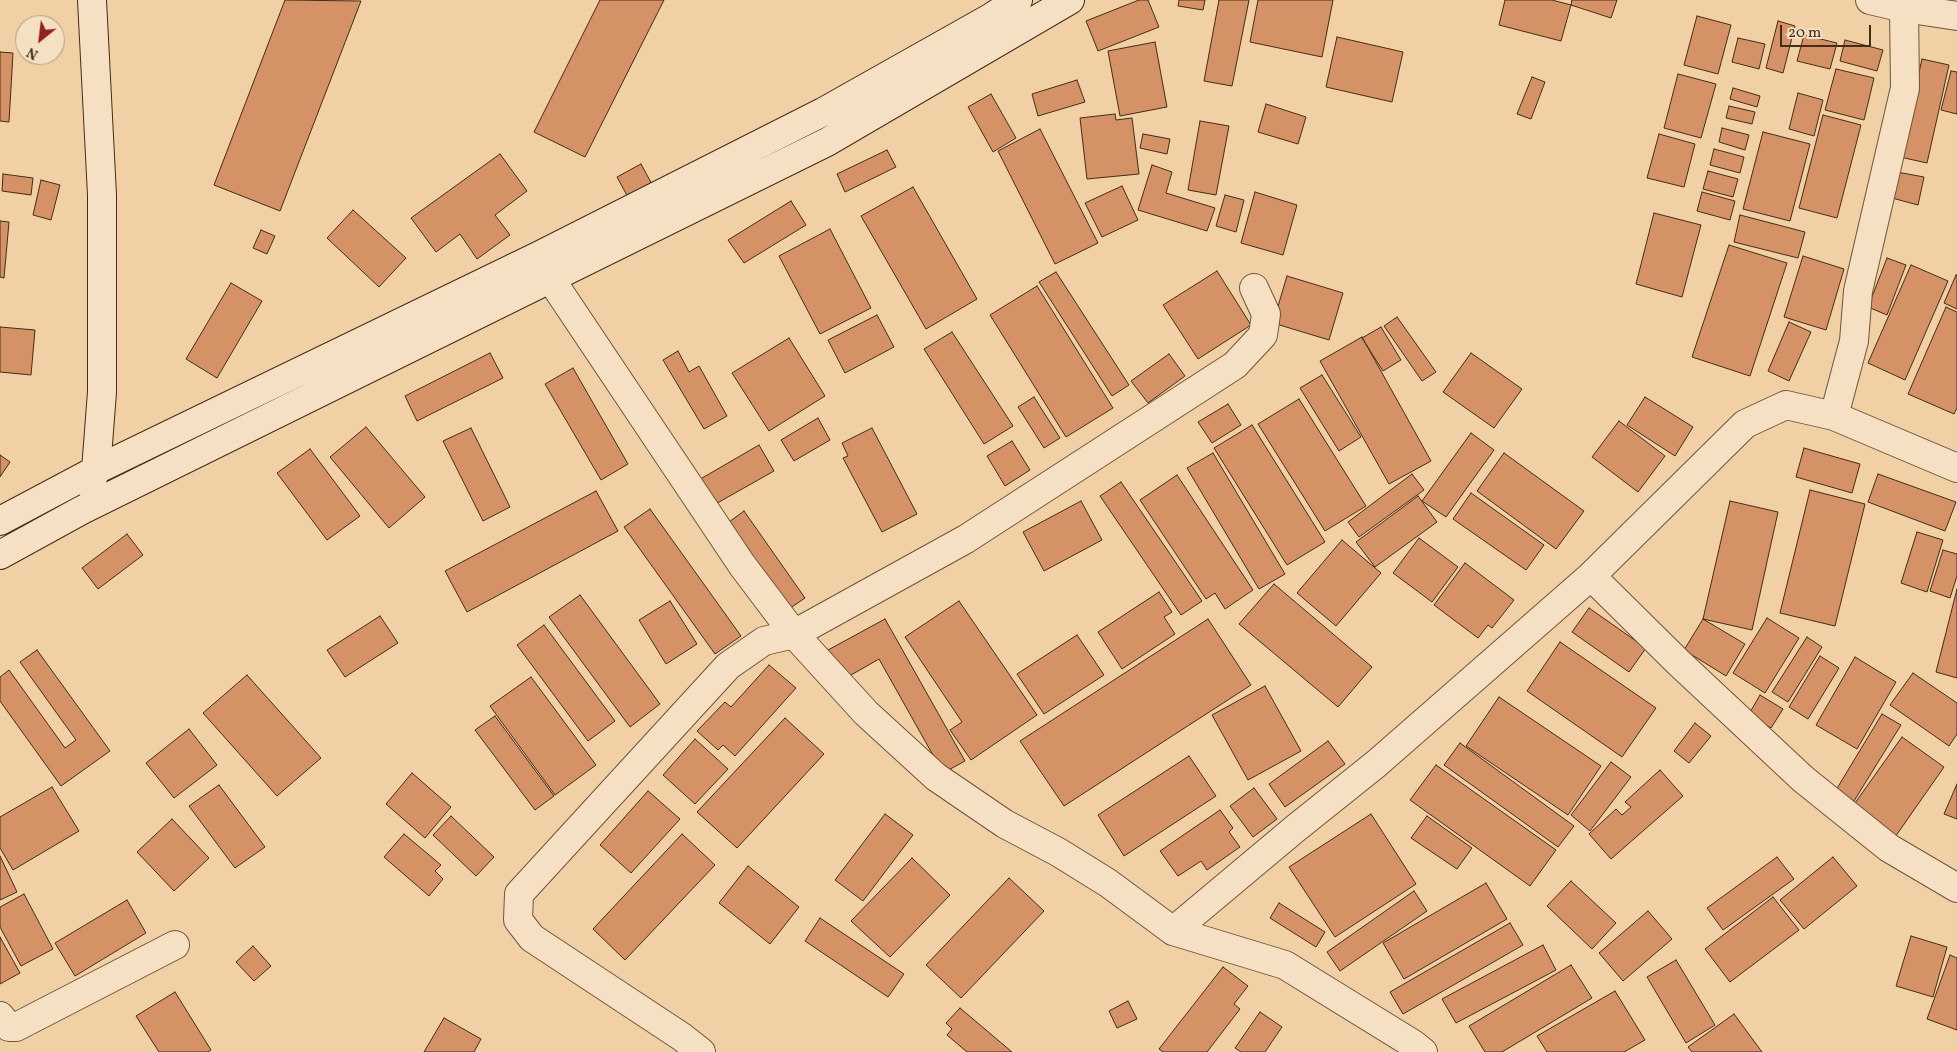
<!DOCTYPE html>
<html>
<head>
<meta charset="utf-8">
<style>
  body { margin:0 }
  #map { position:relative; width:1957px; height:1052px; overflow:hidden; background:#f0d0a4; font-family:Vollkorn,serif }
  canvas { display:block }
  .north { position:absolute; left:15px; top:15px; width:50px; height:50px; box-sizing:border-box; background:#f5e0c4; border:1px solid #ae987f; border-radius:50%; rotate:209deg; font-size:14px; font-weight:700; line-height:20px; text-align:center; color:#442c17 }
  .north::after { content:''; display:block; margin:auto; width:18px; height:22px; background:#8f2418; clip-path:polygon(50% 0,100% 100%,50% 72%,0 100%) }
  .scale { position:absolute; left:1780px; top:25px; width:91px; height:22px; box-sizing:border-box; border:2px solid #442c17; border-top:0; padding-left:6px; font-size:15px; line-height:18px; white-space:nowrap; color:#442c17; -webkit-text-stroke:4px #f5e0c4; paint-order:stroke }
</style>
</head>
<body>
<div id="map">
<canvas width="1957" height="1052"></canvas>
<div class="north">N</div>
<div class="scale">20 m</div>
</div>
<script>
const ctx = document.querySelector('canvas').getContext('2d');
ctx.lineJoin = 'round';
function fillPath(path, color) { ctx.fillStyle = color; ctx.fill(path, 'evenodd'); }
const shape = rows => new Path2D(rows.map(r => 'M' + r).join(''));
function trace(path, color, width, dash) { ctx.strokeStyle = color; ctx.lineWidth = width; ctx.lineCap = dash ? 'butt' : 'round'; ctx.setLineDash(dash || []); ctx.stroke(path); }
const building = shape([
  [285,0,361,1,280,211,214,185,285,0],
  [600,0,664,0,585,157,534,132,600,0],
  [1139,0,1148,0,1159,27,1098,51,1086,21,1139,0],
  [1179,0,1205,0,1203,10,1178,6,1179,0],
  [1219,0,1249,0,1232,86,1204,81,1219,0],
  [1258,0,1333,0,1322,57,1250,42,1258,0],
  [1505,0,1552,0,1571,5,1561,41,1499,25,1505,0],
  [1572,0,1617,0,1611,18,1571,5,1572,0],
  [1697,16,1731,25,1718,74,1684,65,1697,16],
  [1778,21,1795,26,1783,73,1766,68,1778,21],
  [1804,35,1837,43,1830,69,1797,61,1804,35],
  [1337,37,1403,52,1392,102,1326,87,1337,37],
  [1738,38,1765,44,1759,69,1732,62,1738,38],
  [1845,40,1883,50,1877,71,1840,61,1845,40],
  [1155,42,1167,107,1120,116,1108,51,1155,42],
  [0,52,13,53,9,122,0,121,0,52],
  [1922,59,1949,65,1927,163,1900,157,1922,59],
  [1836,69,1874,78,1864,120,1825,110,1836,69],
  [1951,71,1957,72,1957,114,1941,110,1951,71],
  [1678,74,1716,84,1701,138,1664,128,1678,74],
  [1532,77,1545,82,1531,119,1517,114,1532,77],
  [1077,80,1085,102,1038,116,1032,94,1077,80],
  [1733,88,1760,96,1757,107,1730,99,1733,88],
  [1798,93,1823,100,1814,136,1789,129,1798,93],
  [991,94,1016,138,993,152,968,107,991,94],
  [1266,104,1306,117,1298,144,1258,132,1266,104],
  [1729,106,1755,112,1752,124,1726,118,1729,106],
  [1115,114,1116,120,1132,118,1139,174,1087,179,1080,118,1115,114],
  [1823,115,1861,125,1837,218,1799,208,1823,115],
  [1200,121,1229,126,1216,195,1188,190,1200,121],
  [1722,128,1749,135,1745,150,1719,142,1722,128],
  [1040,129,1098,243,1055,264,998,151,1040,129],
  [1763,132,1810,144,1790,221,1743,209,1763,132],
  [1143,134,1170,139,1167,154,1140,148,1143,134],
  [1659,134,1695,144,1684,187,1647,178,1659,134],
  [1714,149,1744,157,1740,173,1710,165,1714,149],
  [887,150,896,167,845,192,837,174,887,150],
  [500,154,527,191,495,215,510,235,477,259,460,234,436,252,411,218,500,154],
  [641,164,654,188,630,201,617,177,641,164],
  [1152,165,1172,172,1166,193,1215,208,1207,231,1138,210,1152,165],
  [1708,171,1738,179,1733,197,1703,189,1708,171],
  [1897,172,1924,177,1918,205,1892,198,1897,172],
  [3,174,33,178,31,195,2,191,3,174],
  [41,180,60,185,51,220,33,215,41,180],
  [1122,186,1138,220,1102,237,1085,203,1122,186],
  [913,187,977,299,926,329,861,216,913,187],
  [1255,192,1297,205,1283,255,1241,243,1255,192],
  [1702,192,1735,201,1730,220,1697,211,1702,192],
  [1225,195,1244,200,1236,232,1216,226,1225,195],
  [791,201,806,225,744,263,728,240,791,201],
  [353,210,406,258,379,287,327,238,353,210],
  [1654,213,1701,225,1682,297,1636,284,1654,213],
  [1740,215,1805,232,1798,258,1734,242,1740,215],
  [0,221,9,222,4,278,0,277,0,221],
  [830,229,871,308,820,334,779,256,830,229],
  [261,230,275,236,267,254,253,248,261,230],
  [1729,245,1787,263,1750,376,1692,357,1729,245],
  [1803,256,1844,269,1826,330,1784,317,1803,256],
  [1887,258,1906,265,1887,315,1868,307,1887,258],
  [1911,265,1948,281,1905,380,1868,363,1911,265],
  [1217,271,1251,325,1198,359,1163,305,1217,271],
  [1056,272,1129,385,1112,396,1039,282,1056,272],
  [1956,275,1957,275,1957,309,1944,303,1956,275],
  [1287,276,1343,293,1329,340,1273,323,1287,276],
  [231,283,262,301,217,378,186,359,231,283],
  [1037,286,1113,408,1066,437,990,315,1037,286],
  [1946,307,1957,312,1957,408,1954,414,1908,394,1946,307],
  [877,315,894,347,845,373,828,340,877,315],
  [1397,317,1436,372,1422,381,1384,326,1397,317],
  [1789,322,1811,332,1789,381,1768,371,1789,322],
  [0,327,35,330,31,375,0,372,0,327],
  [1381,327,1401,360,1383,371,1362,338,1381,327],
  [952,332,1013,426,984,444,924,349,952,332],
  [1362,337,1431,461,1389,484,1320,361,1362,337],
  [789,338,825,396,769,431,732,373,789,338],
  [678,351,689,372,699,366,727,416,704,429,663,360,678,351],
  [490,353,503,378,417,421,405,396,490,353],
  [1471,353,1522,389,1494,428,1443,392,1471,353],
  [1169,354,1185,376,1148,403,1131,381,1169,354],
  [573,368,628,464,601,480,545,384,573,368],
  [1322,375,1361,437,1339,451,1300,388,1322,375],
  [1034,397,1060,438,1044,448,1018,407,1034,397],
  [1645,397,1693,427,1675,456,1627,425,1645,397],
  [1299,399,1366,506,1325,531,1258,424,1299,399],
  [1228,404,1241,425,1212,443,1198,422,1228,404],
  [818,418,830,440,794,461,781,440,818,418],
  [1619,421,1665,456,1638,492,1592,457,1619,421],
  [1252,425,1325,542,1287,565,1214,448,1252,425],
  [366,427,425,497,389,528,330,457,366,427],
  [471,428,510,507,483,521,443,441,471,428],
  [872,428,917,514,882,532,843,458,848,456,842,443,872,428],
  [1471,433,1494,450,1446,517,1422,501,1471,433],
  [1012,441,1030,470,1005,486,987,456,1012,441],
  [759,445,774,471,712,506,697,481,759,445],
  [1804,448,1860,464,1852,493,1796,477,1804,448],
  [310,449,360,516,327,540,277,473,310,449],
  [1213,453,1285,574,1259,589,1187,468,1213,453],
  [1504,453,1584,511,1556,549,1477,491,1504,453],
  [0,455,10,462,0,477,0,455],
  [1412,474,1424,490,1359,537,1348,522,1412,474],
  [1878,474,1956,502,1945,531,1868,502,1878,474],
  [1177,475,1253,590,1225,609,1215,593,1206,599,1140,500,1177,475],
  [1121,482,1202,601,1181,615,1100,496,1121,482],
  [1810,490,1865,504,1835,626,1780,613,1810,490],
  [596,491,618,531,467,612,445,571,596,491],
  [1471,493,1544,545,1526,570,1453,519,1471,493],
  [1418,496,1437,522,1375,567,1356,542,1418,496],
  [1081,501,1102,540,1044,571,1023,532,1081,501],
  [1730,501,1778,512,1752,630,1703,619,1730,501],
  [650,509,741,636,715,654,624,527,650,509],
  [744,511,805,598,786,611,725,525,744,511],
  [1917,532,1943,540,1927,592,1901,583,1917,532],
  [127,534,143,555,98,589,82,568,127,534],
  [1419,538,1458,567,1432,602,1393,573,1419,538],
  [1342,540,1381,573,1336,626,1297,593,1342,540],
  [1943,550,1957,554,1957,576,1950,598,1930,591,1943,550],
  [1465,563,1514,600,1492,628,1488,625,1478,638,1434,605,1465,563],
  [1274,584,1372,667,1338,707,1239,624,1274,584],
  [1957,589,1957,678,1936,672,1957,589],
  [1159,592,1172,612,1164,617,1175,634,1122,669,1098,632,1159,592],
  [580,595,660,704,630,727,549,617,580,595],
  [670,601,697,644,666,664,639,620,670,601],
  [959,601,1037,715,971,760,950,730,962,722,905,637,959,601],
  [1589,608,1646,648,1629,672,1572,632,1589,608],
  [380,616,398,643,345,677,327,650,380,616],
  [1767,618,1799,638,1765,693,1733,673,1767,618],
  [885,619,965,761,943,773,879,659,844,679,828,650,885,619],
  [1208,619,1251,685,1064,806,1020,741,1208,619],
  [1703,619,1745,644,1726,676,1684,650,1703,619],
  [544,625,615,721,588,741,517,645,544,625],
  [1077,635,1104,675,1044,714,1017,674,1077,635],
  [1807,637,1822,647,1788,702,1772,692,1807,637],
  [1560,642,1656,708,1622,757,1527,691,1560,642],
  [37,650,110,751,61,786,0,701,0,677,9,670,65,748,76,740,20,662,37,650],
  [1820,656,1839,668,1808,719,1789,707,1820,656],
  [1855,657,1896,682,1857,749,1816,725,1855,657],
  [769,665,796,688,735,756,723,745,718,750,697,731,725,702,731,707,769,665],
  [1913,673,1957,703,1957,734,1949,746,1890,705,1913,673],
  [247,675,321,758,277,796,203,713,247,675],
  [531,677,596,765,555,795,490,706,531,677],
  [1265,686,1301,751,1248,780,1212,715,1265,686],
  [1760,695,1783,709,1771,728,1749,714,1760,695],
  [1499,697,1601,766,1568,815,1466,746,1499,697],
  [1882,714,1901,725,1854,801,1836,790,1882,714],
  [495,716,554,796,535,810,475,730,495,716],
  [785,718,824,754,737,848,697,812,785,718],
  [1695,723,1711,736,1689,763,1674,751,1695,723],
  [189,729,217,765,174,798,146,763,189,729],
  [1902,737,1944,767,1893,840,1850,810,1902,737],
  [695,739,728,769,695,804,663,775,695,739],
  [1328,741,1345,764,1285,807,1269,784,1328,741],
  [1460,743,1574,826,1558,847,1444,765,1460,743],
  [1189,756,1216,796,1124,856,1098,815,1189,756],
  [1611,762,1631,777,1590,831,1571,815,1611,762],
  [1436,765,1556,850,1530,886,1410,800,1436,765],
  [1660,770,1683,796,1611,859,1589,834,1616,809,1622,815,1631,807,1625,802,1660,770],
  [412,773,451,807,425,838,386,804,412,773],
  [1957,784,1957,819,1944,814,1957,784],
  [219,785,265,847,235,868,189,806,219,785],
  [52,787,79,831,13,870,0,848,0,817,52,787],
  [1254,788,1277,819,1253,837,1230,806,1254,788],
  [648,791,680,819,631,873,600,845,648,791],
  [1220,810,1233,828,1229,832,1240,847,1207,870,1201,861,1178,876,1160,851,1220,810],
  [885,814,913,835,863,901,835,880,885,814],
  [1371,814,1416,884,1335,937,1289,867,1371,814],
  [451,816,494,857,476,876,433,835,451,816],
  [1427,816,1472,848,1457,869,1411,838,1427,816],
  [172,819,209,858,174,891,137,852,172,819],
  [404,834,441,865,435,871,443,879,429,896,384,857,404,834],
  [682,834,715,865,625,960,593,929,682,834],
  [0,856,17,892,0,900,0,856],
  [1777,857,1794,879,1723,930,1707,908,1777,857],
  [1833,857,1857,886,1804,929,1780,900,1833,857],
  [912,858,950,895,890,957,851,921,912,858],
  [748,866,799,907,770,944,719,903,748,866],
  [1009,878,1044,911,961,998,926,965,1009,878],
  [1571,881,1616,923,1592,949,1547,906,1571,881],
  [1486,883,1507,919,1404,979,1383,943,1486,883],
  [1414,891,1427,911,1340,971,1327,952,1414,891],
  [24,894,53,949,21,966,0,927,0,907,24,894],
  [1773,897,1799,930,1730,982,1705,949,1773,897],
  [127,900,146,933,75,976,55,943,127,900],
  [1279,903,1325,932,1316,947,1270,918,1279,903],
  [1648,911,1672,939,1623,981,1599,953,1648,911],
  [820,918,904,974,888,997,805,941,820,918],
  [1510,923,1523,945,1403,1014,1390,992,1510,923],
  [1911,936,1947,947,1933,997,1896,986,1911,936],
  [0,937,20,973,0,984,0,937],
  [1543,945,1556,970,1456,1023,1442,999,1543,945],
  [253,946,271,966,254,981,236,962,253,946],
  [1950,955,1957,958,1957,1030,1927,1019,1950,955],
  [1676,960,1715,1025,1686,1043,1647,977,1676,960],
  [1571,965,1592,998,1502,1052,1485,1052,1469,1026,1571,965],
  [1223,967,1248,986,1234,1004,1240,1009,1207,1052,1163,1052,1159,1049,1223,967],
  [1615,991,1645,1040,1624,1052,1547,1052,1537,1036,1615,991],
  [175,992,211,1050,208,1052,159,1052,136,1016,175,992],
  [1128,1001,1137,1019,1117,1028,1109,1011,1128,1001],
  [960,1008,1012,1052,967,1052,947,1035,952,1029,946,1023,960,1008],
  [1260,1012,1282,1027,1265,1052,1241,1052,1235,1048,1260,1012],
  [1734,1014,1762,1052,1692,1052,1688,1047,1734,1014],
  [444,1018,481,1039,474,1052,424,1052,444,1018]
]);
fillPath(building, '#d59267');
trace(building, '#442c17', 1);
const minor = shape([
  [550,278,742,565,794,634,866,713,936,777,1005,824,1058,852,1108,883,1173,931,1285,965,1413,1044,1423,1052],
  [1834,416,1957,468],
  [1591,576,1679,663,1803,779,1889,848,1957,888],
  [1173,931,1296,828,1376,764,1591,576,1745,424,1786,405,1834,416,1854,341,1858,291,1905,88,1904,8,1905,0],
  [0,1016,9,1027,16,1027,175,945],
  [701,1052,682,1037,532,938,518,920,519,894,728,666,764,641,794,634,966,539,1235,365,1263,335,1266,314,1254,288]
]);
const tertiary = shape([
  [1870,0,1904,8,1957,16]
]);
const secondary = shape([
  [90,485,96,470,102,392,102,195,92,0],
  [0,521,96,470,540,255,823,112,990,18,1018,0],
  [0,555,82,510,827,142,1070,0]
]);
trace(minor, '#6f553a', 30);
trace(tertiary, '#6f553a', 30);
trace(secondary, '#442c17', 30);
trace(minor, '#f5e0c4', 28);
trace(tertiary, '#f5e0c4', 28);
trace(secondary, '#f5e0c4', 28);
</script>
</body>
</html>
